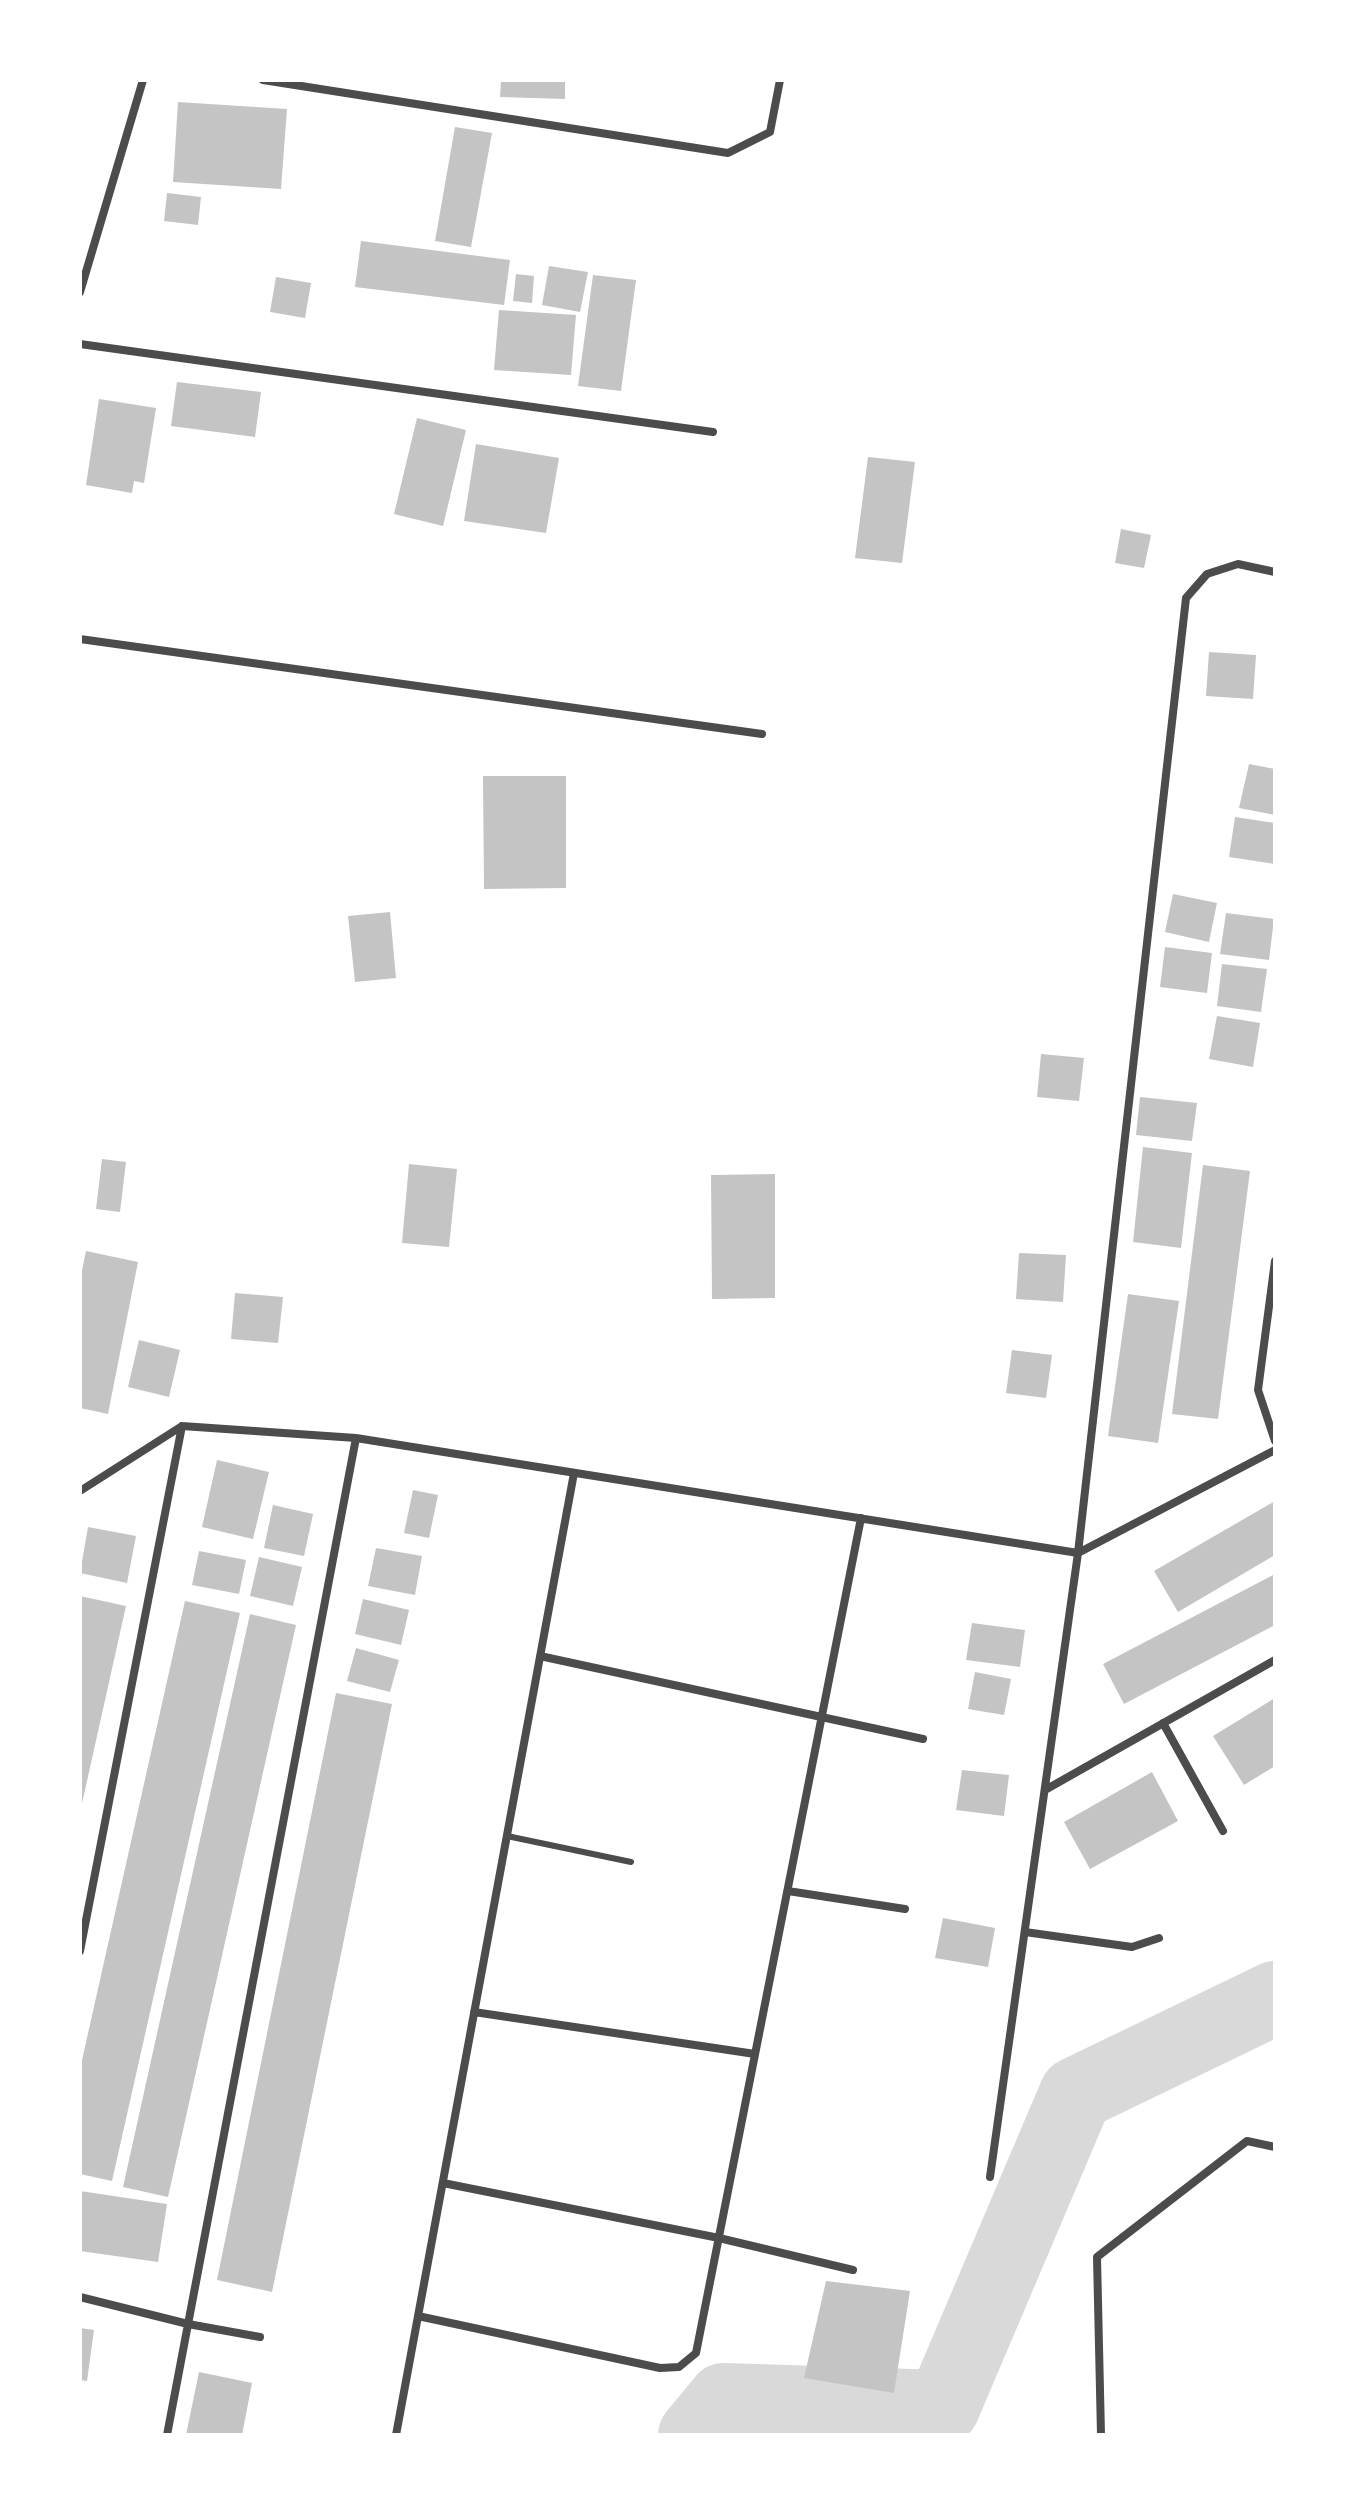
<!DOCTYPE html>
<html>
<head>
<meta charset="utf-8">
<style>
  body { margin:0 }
  #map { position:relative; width:1355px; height:2515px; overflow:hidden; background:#fff; font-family:Signika,sans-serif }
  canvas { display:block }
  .frame { position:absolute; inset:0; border:82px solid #fff; pointer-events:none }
</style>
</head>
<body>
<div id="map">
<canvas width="1355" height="2515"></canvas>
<div class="frame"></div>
</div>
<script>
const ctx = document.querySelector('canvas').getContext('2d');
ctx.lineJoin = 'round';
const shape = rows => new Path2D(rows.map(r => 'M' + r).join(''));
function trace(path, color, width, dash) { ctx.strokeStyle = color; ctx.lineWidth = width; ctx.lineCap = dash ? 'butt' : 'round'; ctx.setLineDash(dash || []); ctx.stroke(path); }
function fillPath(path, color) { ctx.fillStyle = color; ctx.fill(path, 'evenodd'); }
trace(shape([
  [695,2435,724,2400,943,2407,1076,2094,1275,1998]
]), '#d9d9d9', 74);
fillPath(shape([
  [501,80,565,80,565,99,500,97],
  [178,102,287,109,281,189,173,182],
  [455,127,492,133,471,247,435,241],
  [167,193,201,197,198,225,164,221],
  [361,241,510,260,504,305,355,287],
  [549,266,588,272,580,312,542,305],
  [516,274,534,276,532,303,513,301],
  [593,275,636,280,621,391,578,386],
  [276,277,311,283,305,318,270,312],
  [499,310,576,315,571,375,494,370],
  [177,382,261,392,255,437,171,426],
  [99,399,156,408,144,483,134,481,132,493,86,485],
  [417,418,466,430,443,526,394,514],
  [476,444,559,458,546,533,464,521],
  [868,457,915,462,902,563,855,558],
  [1121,529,1151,535,1144,568,1115,563],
  [1209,652,1256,655,1253,699,1206,696],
  [1249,764,1275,769,1275,815,1239,808],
  [483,776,566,776,566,888,484,889],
  [1235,817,1275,823,1275,864,1229,857],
  [1173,894,1217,903,1209,942,1165,932],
  [390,912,396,978,355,982,348,916],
  [1226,913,1274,919,1269,960,1220,954],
  [1165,947,1212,953,1207,993,1160,987],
  [1222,964,1267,969,1261,1012,1217,1006],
  [1217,1016,1260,1023,1253,1067,1209,1059],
  [1041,1054,1084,1058,1079,1101,1037,1097],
  [1140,1097,1197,1103,1192,1141,1136,1135],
  [1143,1147,1192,1153,1181,1248,1133,1242],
  [102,1159,126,1162,120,1212,96,1209],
  [409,1164,457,1169,449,1247,402,1243],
  [1203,1165,1250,1171,1218,1419,1172,1414],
  [775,1174,775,1298,712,1299,711,1175],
  [86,1251,138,1262,108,1414,80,1408,80,1280],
  [1019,1253,1066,1255,1063,1302,1016,1299],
  [235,1293,283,1297,278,1343,231,1339],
  [1128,1294,1179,1301,1158,1443,1108,1436],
  [139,1340,180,1350,169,1397,128,1387],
  [1012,1350,1052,1355,1046,1398,1006,1393],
  [217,1460,269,1472,253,1539,202,1527],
  [413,1490,438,1495,429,1538,404,1533],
  [1275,1501,1275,1555,1178,1612,1154,1571],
  [273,1505,313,1514,304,1556,264,1548],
  [88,1527,136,1536,127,1583,80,1573],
  [376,1548,422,1556,415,1595,368,1586],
  [199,1551,246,1560,239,1594,192,1585],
  [259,1557,302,1567,293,1606,250,1596],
  [1275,1574,1275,1625,1124,1704,1103,1664],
  [80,1596,126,1606,81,1808,80,1808],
  [363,1599,409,1610,401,1645,355,1634],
  [185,1601,240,1613,112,2181,80,2174,80,2069],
  [250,1614,296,1625,168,2197,123,2187],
  [972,1623,1025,1630,1020,1667,966,1660],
  [356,1648,399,1660,390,1692,347,1681],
  [975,1672,1011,1679,1004,1715,968,1709],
  [336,1693,392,1704,272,2292,217,2280],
  [1275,1698,1275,1766,1244,1785,1213,1736],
  [962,1770,1009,1775,1004,1816,956,1810],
  [1152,1772,1178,1821,1090,1869,1064,1822],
  [943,1918,995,1928,988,1967,935,1958],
  [80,2191,167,2204,158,2262,80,2251],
  [826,2281,910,2291,894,2393,804,2378],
  [80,2328,94,2330,87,2381,80,2380],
  [199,2372,252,2383,242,2435,186,2435]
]), '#c4c4c4');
trace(shape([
  [507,1836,631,1862]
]), '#4c4c4c', 6);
trace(shape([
  [263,80,728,153,770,132,780,80],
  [80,292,143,80],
  [80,344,713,432],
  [80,639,762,734],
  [1275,1261,1258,1390,1275,1441],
  [80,1491,182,1426,356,1438,1078,1553,1275,1450],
  [540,1656,923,1739],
  [1163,1723,1223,1831],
  [1045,1790,1275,1660],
  [788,1891,905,1909],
  [1025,1932,1132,1947,1159,1938],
  [80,1951,182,1426],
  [474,2012,755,2054],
  [990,2177,1078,1553,1186,598,1207,574,1238,564,1275,572],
  [443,2183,719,2238,853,2270],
  [80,2297,188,2324,260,2337],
  [418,2316,660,2368,679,2367,696,2353,861,1518],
  [167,2435,356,1438],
  [396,2435,574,1473],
  [1101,2435,1097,2257,1247,2141,1275,2147]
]), '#4c4c4c', 8);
</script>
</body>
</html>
